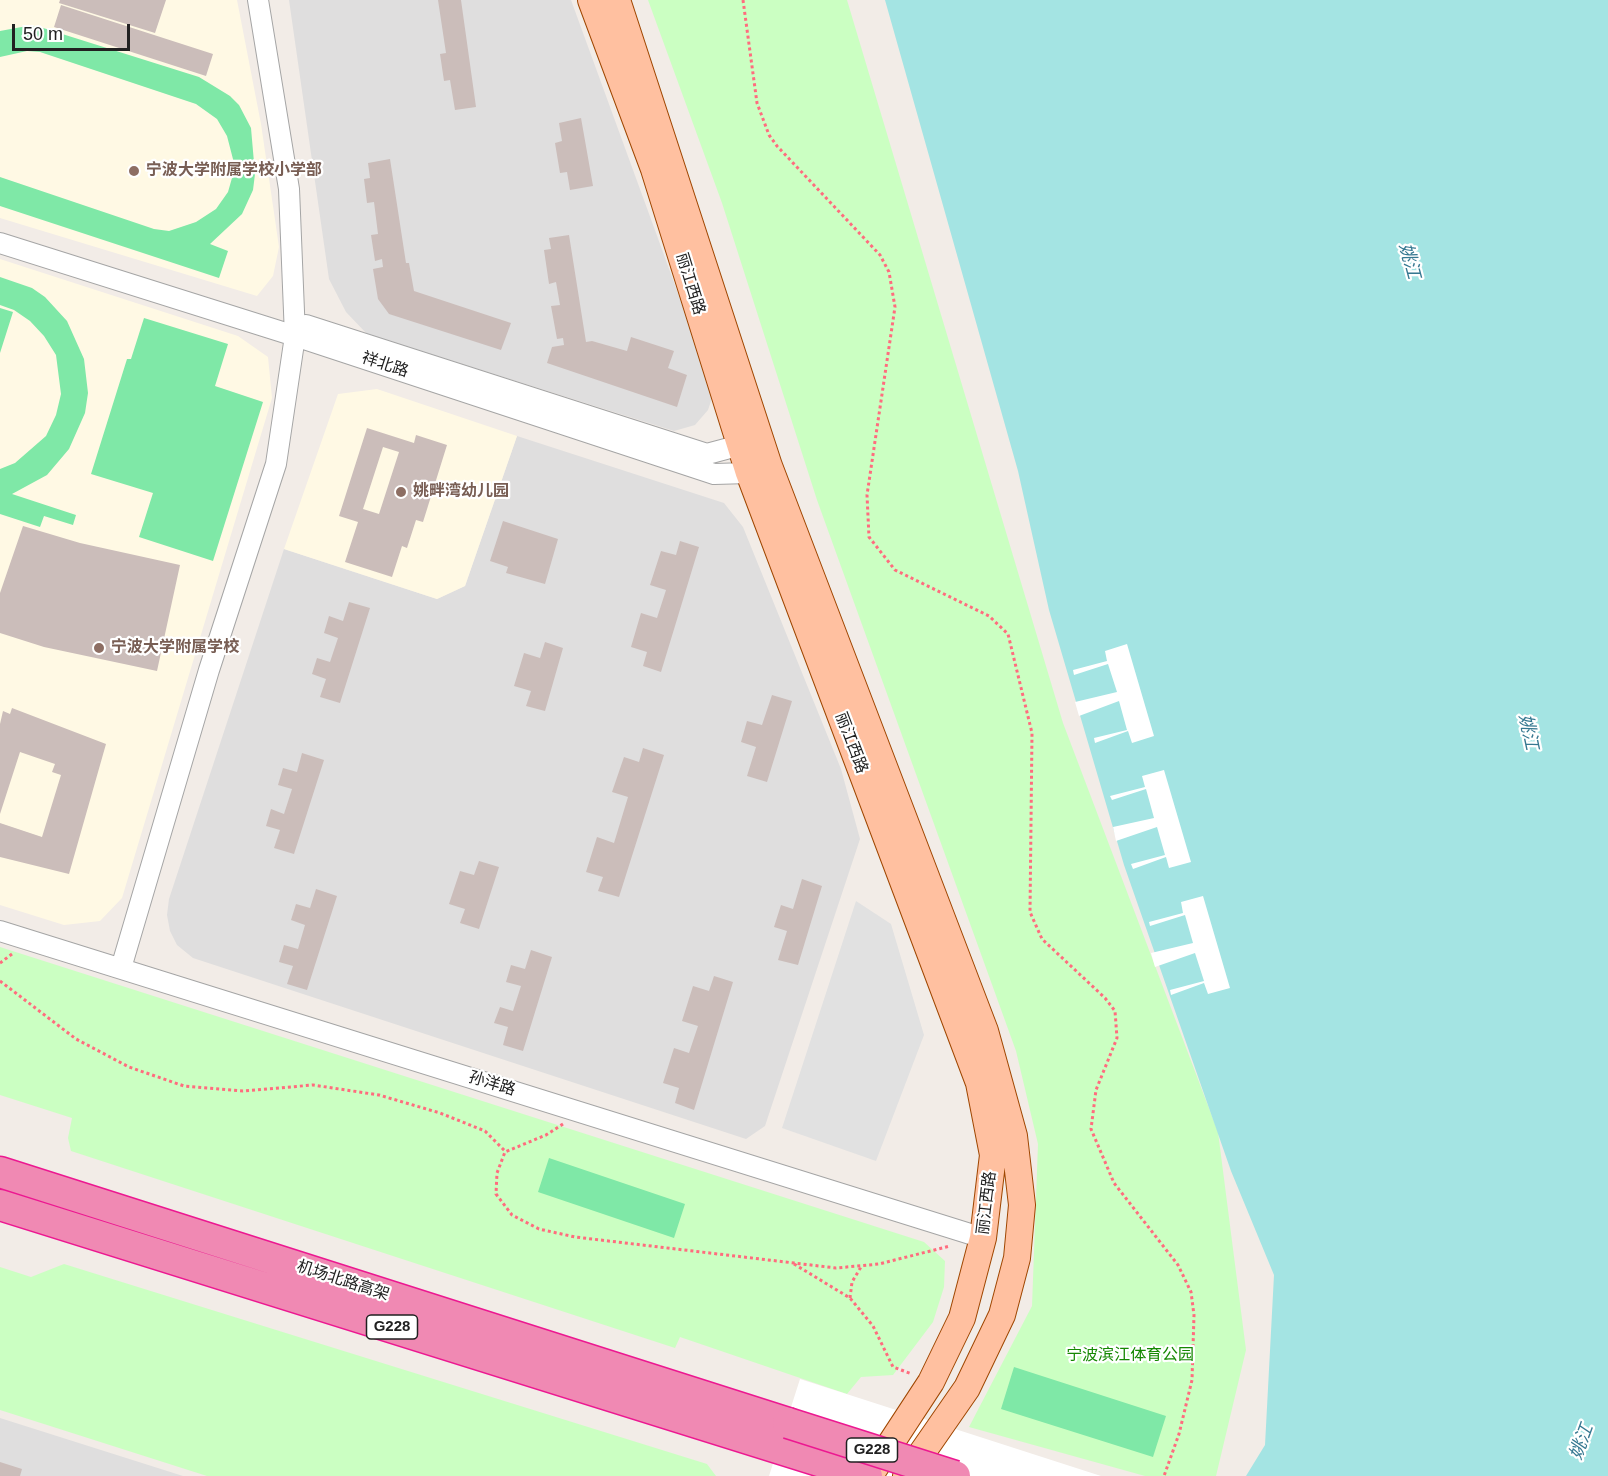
<!DOCTYPE html>
<html>
<head>
<meta charset="utf-8">
<style>
  body { margin:0 }
  #map { position:relative; width:1608px; height:1476px; overflow:hidden; background:#f2ece7; font-family:Arial,sans-serif }
  canvas { display:block }
  .scale { position:absolute; left:12px; top:24px; width:118px; height:27px; box-sizing:border-box; border:3px solid #212121; border-top:0; padding-left:8px; font-size:18px; line-height:21px; white-space:nowrap; color:#212121; -webkit-text-stroke:4px #fff; paint-order:stroke }
</style>
</head>
<body>
<div id="map">
<canvas width="1608" height="1476"></canvas>
<div class="scale">50 m</div>
</div>
<script>
const ctx = document.querySelector('canvas').getContext('2d');
ctx.lineJoin = 'round';
function fillPath(path, color) { ctx.fillStyle = color; ctx.fill(path, 'evenodd'); }
const shape = rows => new Path2D(rows.map(r => 'M' + r).join(''));
function trace(path, color, width, dash) { ctx.strokeStyle = color; ctx.lineWidth = width; ctx.lineCap = dash ? 'butt' : 'round'; ctx.setLineDash(dash || []); ctx.stroke(path); }
function drawText(font, color, halo, rows, align = 'center') {
  ctx.font = font + ' Arial,"Noto Sans SC",sans-serif'; ctx.lineWidth = 4.5; ctx.setLineDash([]); ctx.textBaseline = 'middle'; ctx.strokeStyle = halo; ctx.fillStyle = color; for (const [text, x, y, turn = 0] of rows) {
    ctx.save(); ctx.translate(x, y); ctx.rotate((+turn || 0) * Math.PI / 180); ctx.textAlign = isNaN(turn) ? turn : align; if (halo) ctx.strokeText(text, 0, 0); ctx.fillText(text, 0, 0); ctx.restore();
  }
}
fillPath(shape([
  [289,0,571,0,714,392,708,410,695,425,674,431,367,334,346,312,329,279],
  [517,436,724,503,743,527,841,769,860,839,765,1126,746,1139,193,958,177,945,170,931,167,915,169,899,284,549,437,599,465,586],
  [0,1418,183,1476,0,1476]
]), '#dfdede');
fillPath(shape([
  [0,0,237,0,261,124,279,247,273,276,257,296,0,218],
  [0,259,238,336,268,357,272,398,122,898,100,921,64,925,0,905],
  [377,389,517,436,465,586,437,599,284,549,338,394]
]), '#fff9e4');
fillPath(shape([
  [648,0,847,0,1063,723,1218,1132,1246,1350,1216,1476,1145,1476,969,1427,1032,1306,1038,1144,1016,1051,817,500,722,203],
  [0,947,924,1242,945,1261,944,1287,933,1322,893,1375,861,1377,847,1394,680,1337,675,1348,71,1151,68,1138,72,1118,0,1095],
  [64,1264,707,1464,716,1476,207,1476,0,1410,0,1267,31,1277]
]), '#cbffc2');
fillPath(shape([
  [27,26,40,27,199,77,230,96,239,105,251,128,255,174,253,190,242,214,210,244,228,251,219,278,0,206,0,177,154,229,169,231,196,222,216,209,228,192,232,178,234,163,227,136,217,119,196,104,40,52,27,51,0,57,0,31],
  [0,277,32,288,45,297,67,321,84,359,88,393,85,413,69,449,47,475,12,494,76,515,73,525,44,516,40,527,0,514,0,469,15,463,46,436,56,415,61,394,56,355,44,336,30,321,14,310,0,305],
  [0,308,13,312,0,353],
  [144,318,228,344,215,386,263,402,213,561,139,537,153,493,91,474,127,359,131,359],
  [549,1158,685,1204,674,1238,538,1192],
  [1014,1367,1166,1416,1153,1457,1001,1409]
]), '#7fe8a7');
fillPath(shape([
  [856,901,891,924,924,1035,876,1161,782,1128]
]), '#e1e1e1');
fillPath(shape([
  [885,0,1608,0,1608,1476,1246,1476,1265,1445,1274,1275,1231,1171,1124,865,1049,610,1018,471]
]), '#a4e4e3');
fillPath(shape([
  [1127,644,1154,736,1132,743,1128,731,1095,743,1094,738,1127,730,1119,701,1079,716,1075,702,1117,692,1108,664,1074,675,1073,670,1107,661,1105,651],
  [1164,770,1191,862,1169,868,1166,857,1133,869,1131,864,1165,855,1157,827,1116,841,1113,827,1154,818,1146,789,1112,800,1110,796,1145,787,1142,776],
  [1203,896,1230,988,1208,994,1204,983,1171,995,1170,990,1204,981,1195,953,1155,967,1151,953,1193,943,1185,915,1150,926,1149,922,1183,913,1181,902],
  [800,1379,1101,1476,769,1476]
]), '#fff');
fillPath(shape([
  [60,0,166,0,155,33,59,3],
  [438,0,461,0,476,107,455,110,450,80,444,81,440,54,446,53],
  [61,5,213,54,206,76,54,27],
  [581,118,593,186,570,190,567,172,560,173,555,143,562,141,559,123],
  [390,159,406,263,409,263,414,291,511,323,501,350,389,314,378,299,373,269,383,267,382,259,375,261,371,235,378,234,374,202,367,203,364,179,370,178,368,163],
  [569,235,586,342,592,341,627,351,631,337,674,351,668,368,687,375,677,407,547,363,552,347,564,345,563,338,557,339,551,306,560,305,556,282,549,284,544,250,551,249,549,238],
  [367,428,414,443,416,435,447,445,423,522,416,520,407,548,402,546,392,577,345,562,358,522,339,516],
  [383,447,399,452,379,514,363,509],
  [503,521,558,539,545,584,506,573,508,567,490,561],
  [23,526,80,543,180,565,157,671,44,647,0,633,0,593],
  [680,541,699,547,661,672,643,666,647,652,631,647,641,613,657,618,666,590,650,585,661,551,676,555],
  [349,602,370,608,340,703,320,697,326,679,312,674,317,658,330,662,338,638,324,633,329,616,343,621],
  [545,642,563,648,545,711,526,706,531,691,514,686,524,653,540,658],
  [772,695,792,701,767,782,747,776,756,747,741,742,747,721,762,725],
  [12,708,106,744,69,874,0,857,0,823,42,837,61,775,52,772,55,764,20,752,0,814,0,724,3,711,10,714],
  [643,748,664,755,619,897,598,891,603,877,586,872,597,837,614,843,628,797,612,792,624,757,639,762],
  [302,753,324,760,294,854,274,848,280,830,266,826,271,809,284,814,292,789,278,785,283,768,297,772],
  [479,861,499,867,479,929,460,923,465,909,449,904,460,871,474,875],
  [802,879,822,886,798,965,778,960,787,931,774,927,781,905,793,909],
  [316,889,337,896,307,990,287,984,293,966,279,962,284,945,298,949,305,925,291,920,296,904,310,908],
  [531,950,552,957,523,1051,503,1045,508,1027,494,1023,500,1007,513,1011,521,986,506,982,511,965,525,969],
  [714,976,733,982,694,1110,675,1103,679,1088,663,1083,674,1048,689,1053,698,1026,682,1021,693,986,709,991],
  [0,1462,22,1469,20,1476,0,1476]
]), '#cbbdba');
const minor = shape([
  [0,243,295,336,714,474,749,473,761,469],
  [306,325,707,454,752,442],
  [0,931,983,1238],
  [121,968,209,670,276,464,295,336,289,189,258,0]
]);
const major = shape([
  [591,0,654,169,749,473,979,1083,993,1155,983,1238,962,1318,931,1382,874,1469],
  [617,0,769,466,985,1031,1014,1136,1022,1205,1017,1258,1002,1315,967,1388,906,1476]
]);
const highway = shape([
  [0,1172,788,1423],
  [0,1205,867,1476]
]);
trace(minor, '#a5a5a5', 22);
trace(major, '#9f4600', 28);
trace(highway, '#ec1891', 33);
trace(shape([
  [743,0,757,103,769,135,777,146,880,255,889,272,895,307,867,495,869,537,895,570,989,616,1008,634,1032,733,1030,912,1042,939,1105,998,1115,1011,1117,1038,1096,1090,1091,1129,1114,1183,1178,1265,1191,1292,1194,1315,1192,1380,1179,1434,1164,1476],
  [0,963,12,954],
  [0,981,76,1039,129,1067,184,1086,243,1091,313,1085,379,1095,440,1113,485,1131,505,1151],
  [563,1124,546,1135,505,1152,497,1173,496,1194,512,1215,539,1229,575,1237,836,1268,879,1264,950,1246],
  [794,1264,850,1298,873,1326,893,1367,912,1374],
  [850,1298,852,1282,861,1267]
]), '#ff6c7e', 3, [3, 3]);
trace(minor, '#fff', 20);
trace(major, '#ffc0a0', 26);
trace(highway, '#f089b3', 30);
const highwayBridge = shape([
  [788,1423,955,1476]
]);
trace(highwayBridge, '#ec1891', 33, []);
trace(highwayBridge, '#f089b3', 30);
for (const [x, y, r, color] of [
  [134,171,6,"#8d6e63"],
  [401,492,6,"#8d6e63"],
  [99,648,6,"#8d6e63"]
]) { const dot = new Path2D(); dot.arc(x, y, r, 0, 2 * Math.PI); ctx.fillStyle = color; ctx.fill(dot); trace(dot, '#fff', 2); }
for (const [x, y, w] of [
  [392,1327,51],
  [872,1450,51]
]) { const box = new Path2D(); box.roundRect(x - w / 2, y - 12, w, 24, 4.5); ctx.fillStyle = '#fff'; ctx.fill(box); trace(box, '#212121', 1.5); }
drawText('bold 15px', '#212121', null, [
  ["G228",392,1327],
  ["G228",872,1450]
]);
drawText('bold 16px', '#785e54', '#fff', [
  ["宁波大学附属学校小学部",146,171],
  ["姚畔湾幼儿园",413,492],
  ["宁波大学附属学校",111,648]
], 'left');
drawText('16px', '#212121', '#fff', [
  ["丽江西路",690,284,73],
  ["祥北路",385,365,18],
  ["丽江西路",851,743,69],
  ["孙洋路",492,1084,17],
  ["丽江西路",987,1203,-83],
  ["机场北路高架",343,1281,18]
]);
drawText('16px', '#158802', '#fff', [
  ["宁波滨江体育公园",1130,1356]
]);
drawText('italic 18px', '#367891', '#fff', [
  ["姚江",1409,261,75],
  ["姚江",1528,732,78],
  ["姚江",1582,1442,-70]
]);
</script>
</body>
</html>
